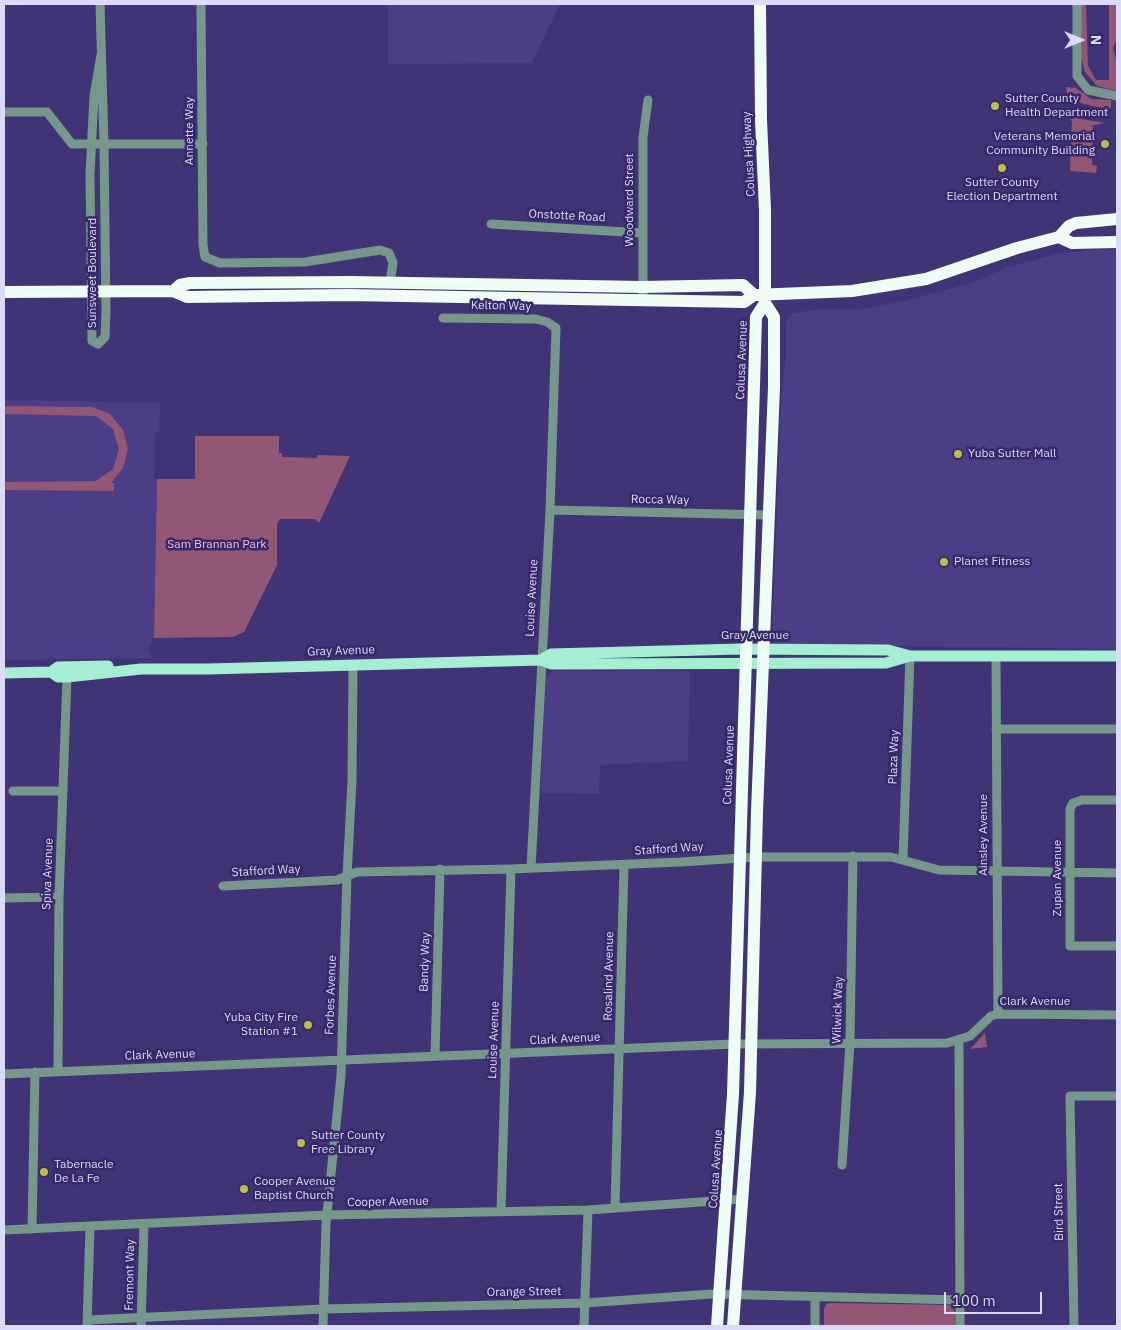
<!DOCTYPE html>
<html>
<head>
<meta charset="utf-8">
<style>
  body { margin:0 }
  #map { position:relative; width:1121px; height:1330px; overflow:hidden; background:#413476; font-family:"IBM Plex Sans",sans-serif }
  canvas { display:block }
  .frame { position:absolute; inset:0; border:5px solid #dcdaf9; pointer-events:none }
  .north { position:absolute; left:1056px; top:15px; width:50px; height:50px; -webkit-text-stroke:4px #372969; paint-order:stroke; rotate:90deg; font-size:14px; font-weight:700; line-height:20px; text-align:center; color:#dcdaf9 }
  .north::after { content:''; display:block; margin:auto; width:18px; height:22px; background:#dcdaf9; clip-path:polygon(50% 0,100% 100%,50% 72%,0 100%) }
  .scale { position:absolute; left:944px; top:1292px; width:98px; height:22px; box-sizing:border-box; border:2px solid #dcdaf9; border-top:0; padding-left:6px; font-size:15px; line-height:18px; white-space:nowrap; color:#dcdaf9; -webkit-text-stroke:4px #372969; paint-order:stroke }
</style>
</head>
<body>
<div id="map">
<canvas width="1121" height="1330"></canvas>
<div class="frame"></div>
<div class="north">N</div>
<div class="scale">100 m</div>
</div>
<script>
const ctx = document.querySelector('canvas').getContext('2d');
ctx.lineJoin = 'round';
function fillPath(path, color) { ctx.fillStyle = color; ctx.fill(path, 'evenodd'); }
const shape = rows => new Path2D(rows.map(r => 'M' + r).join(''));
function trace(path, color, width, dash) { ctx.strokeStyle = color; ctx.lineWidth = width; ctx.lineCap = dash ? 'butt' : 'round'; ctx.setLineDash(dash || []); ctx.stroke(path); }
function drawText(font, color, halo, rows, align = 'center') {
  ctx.font = font + ' "IBM Plex Sans",sans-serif'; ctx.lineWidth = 5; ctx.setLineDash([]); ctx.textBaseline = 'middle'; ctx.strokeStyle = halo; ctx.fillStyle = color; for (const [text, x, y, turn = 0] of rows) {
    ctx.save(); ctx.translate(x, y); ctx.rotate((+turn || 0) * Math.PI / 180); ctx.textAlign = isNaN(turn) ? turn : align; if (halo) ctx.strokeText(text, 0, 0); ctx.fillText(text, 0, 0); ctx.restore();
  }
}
fillPath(shape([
  [388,4,560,4,532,63,388,64],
  [1092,250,1117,250,1117,649,772,644,781,401,786,356,786,321,790,315,810,310,859,309,899,302,972,283,1005,268,1031,261,1060,253],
  [4,400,160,403,159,431,155,432,154,478,157,479,154,638,148,649,152,658,4,660],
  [552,671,690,671,688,761,600,765,599,794,541,793,545,678]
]), '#4b3d86');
fillPath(shape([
  [1081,4,1086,4,1088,66,1096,80,1109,80,1109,4,1117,4,1117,39,1113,48,1117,63,1117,91,1097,86,1085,72,1081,57],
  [1066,87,1076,88,1091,99,1111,100,1111,107,1110,109,1097,107,1068,100],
  [1072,110,1080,112,1081,119,1105,123,1091,126,1093,127,1092,165,1097,166,1096,173,1070,171,1072,122,1069,115],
  [4,406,92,407,110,414,123,430,128,449,123,468,111,483,114,483,114,491,4,490,4,482,96,481,113,469,119,449,113,429,96,416,4,414],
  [195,436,279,436,279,453,282,453,282,457,317,458,317,455,350,456,319,523,315,519,280,519,277,524,277,565,244,632,233,637,154,638,157,479,195,479],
  [985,1033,987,1047,970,1049],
  [831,1303,950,1305,955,1312,955,1326,824,1326,824,1309,826,1304]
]), '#925775');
trace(shape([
  [100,4,104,144,106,312,105,337,98,344,92,341,92,337,90,174,94,96,101,55],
  [201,4,203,245,205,257,220,263,305,262,380,250,389,253,393,263,390,282],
  [1077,4,1077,76,1088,90,1117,96],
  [4,112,47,112,72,144,203,144],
  [491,224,642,233],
  [643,301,643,137,648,100],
  [443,318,536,319,547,322,556,328,550,510,531,868],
  [550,510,769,515],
  [996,657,998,1014],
  [996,729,1117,729],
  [13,791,63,791],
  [1117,800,1082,800,1073,803,1070,809,1070,946,1117,946],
  [903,859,910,656],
  [223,886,337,880,357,872,511,869,681,862,756,857,891,857,939,870,1117,873],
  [4,898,59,897],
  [959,1041,960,1326],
  [435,1056,440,869],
  [58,1071,59,897,67,677],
  [4,1074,734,1044,947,1043,970,1036,991,1016,998,1014,1117,1015],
  [842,1165,850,1042,853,856],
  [615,1207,624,865],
  [501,1212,511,869],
  [32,1229,35,1072],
  [4,1230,327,1215,588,1210,743,1199],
  [88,1320,323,1309,585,1303,712,1294,960,1300],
  [87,1326,90,1227],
  [141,1326,144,1225],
  [323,1326,326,1223,341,1076,347,876,352,781,353,665],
  [584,1326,588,1210],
  [815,1326,815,1297],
  [1074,1326,1070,1096,1117,1096]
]), '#75988a', 9);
trace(shape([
  [541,660,551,654,740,649,888,650,910,656,1117,656],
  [51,672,58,677,67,677,141,669,208,669,541,660,551,664,886,663,910,656],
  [4,673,51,672,58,667,108,666]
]), '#a5eed2', 11);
trace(shape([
  [760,4,761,120,765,210,765,303],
  [1059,237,1072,243,1117,242],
  [173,291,180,285,190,283,351,282,643,287,743,285,754,295],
  [4,292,173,291,187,297,347,295,744,302,754,295,852,291,926,279,1017,248,1059,237,1069,226,1076,223,1117,219],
  [717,1326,733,1094,756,317,765,303],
  [733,1326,750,1092,757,812,774,387,774,317,765,303]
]), '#eefef7', 12);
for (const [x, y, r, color] of [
  [995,106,5,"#bfbe41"],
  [1105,144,5,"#bfbe41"],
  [1002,168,5,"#bfbe41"],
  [958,454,5,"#bfbe41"],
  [944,562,5,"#bfbe41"],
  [308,1025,5,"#bfbe41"],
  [301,1143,5,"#bfbe41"],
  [44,1172,5,"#bfbe41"],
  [244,1189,5,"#bfbe41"]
]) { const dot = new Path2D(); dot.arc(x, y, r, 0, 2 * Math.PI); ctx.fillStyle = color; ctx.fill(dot); trace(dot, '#372969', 2); }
drawText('12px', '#dcdaf9', '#372969', [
  ["Sutter County",1005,99],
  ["Health Department",1005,113],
  ["Veterans Memorial",1095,137,"right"],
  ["Community Building",1095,151,"right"],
  ["Sutter County",1002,183,"center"],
  ["Election Department",1002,197,"center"],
  ["Yuba Sutter Mall",968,454],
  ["Planet Fitness",954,562],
  ["Yuba City Fire",298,1018,"right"],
  ["Station #1",298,1032,"right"],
  ["Sutter County",311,1136],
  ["Free Library",311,1150],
  ["Tabernacle",54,1165],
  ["De La Fe",54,1179],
  ["Cooper Avenue",254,1182],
  ["Baptist Church",254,1196]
], 'left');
drawText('12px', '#dcdaf9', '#372969', [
  ["Annette Way",190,131,-90],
  ["Colusa Highway",749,154,-93],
  ["Woodward Street",630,200,-90],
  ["Onstotte Road",567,216,3],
  ["Sunsweet Boulevard",93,273,-90],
  ["Kelton Way",501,306,1],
  ["Colusa Avenue",742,360,-88],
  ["Rocca Way",660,500,1],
  ["Louise Avenue",532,598,-87],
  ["Gray Avenue",755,636],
  ["Gray Avenue",341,651,-2],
  ["Plaza Way",894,757,-88],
  ["Colusa Avenue",729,765,-88],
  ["Ainsley Avenue",984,835,-90],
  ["Stafford Way",669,849,-4],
  ["Stafford Way",266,871,-3],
  ["Spiva Avenue",48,874,-88],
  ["Zupan Avenue",1058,878,-90],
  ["Bandy Way",425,962,-88],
  ["Rosalind Avenue",609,976,-89],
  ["Forbes Avenue",331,995,-88],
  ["Clark Avenue",1035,1002],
  ["Wilwick Way",838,1010,-88],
  ["Clark Avenue",565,1039,-3],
  ["Louise Avenue",494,1040,-88],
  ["Clark Avenue",160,1055,-2],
  ["Colusa Avenue",716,1169,-86],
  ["Cooper Avenue",388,1202,-1],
  ["Bird Street",1059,1212,-91],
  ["Fremont Way",130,1275,-89],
  ["Orange Street",524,1292,-1]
]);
drawText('12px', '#f9beda', '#372969', [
  ["Sam Brannan Park",217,545]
]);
</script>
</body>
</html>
